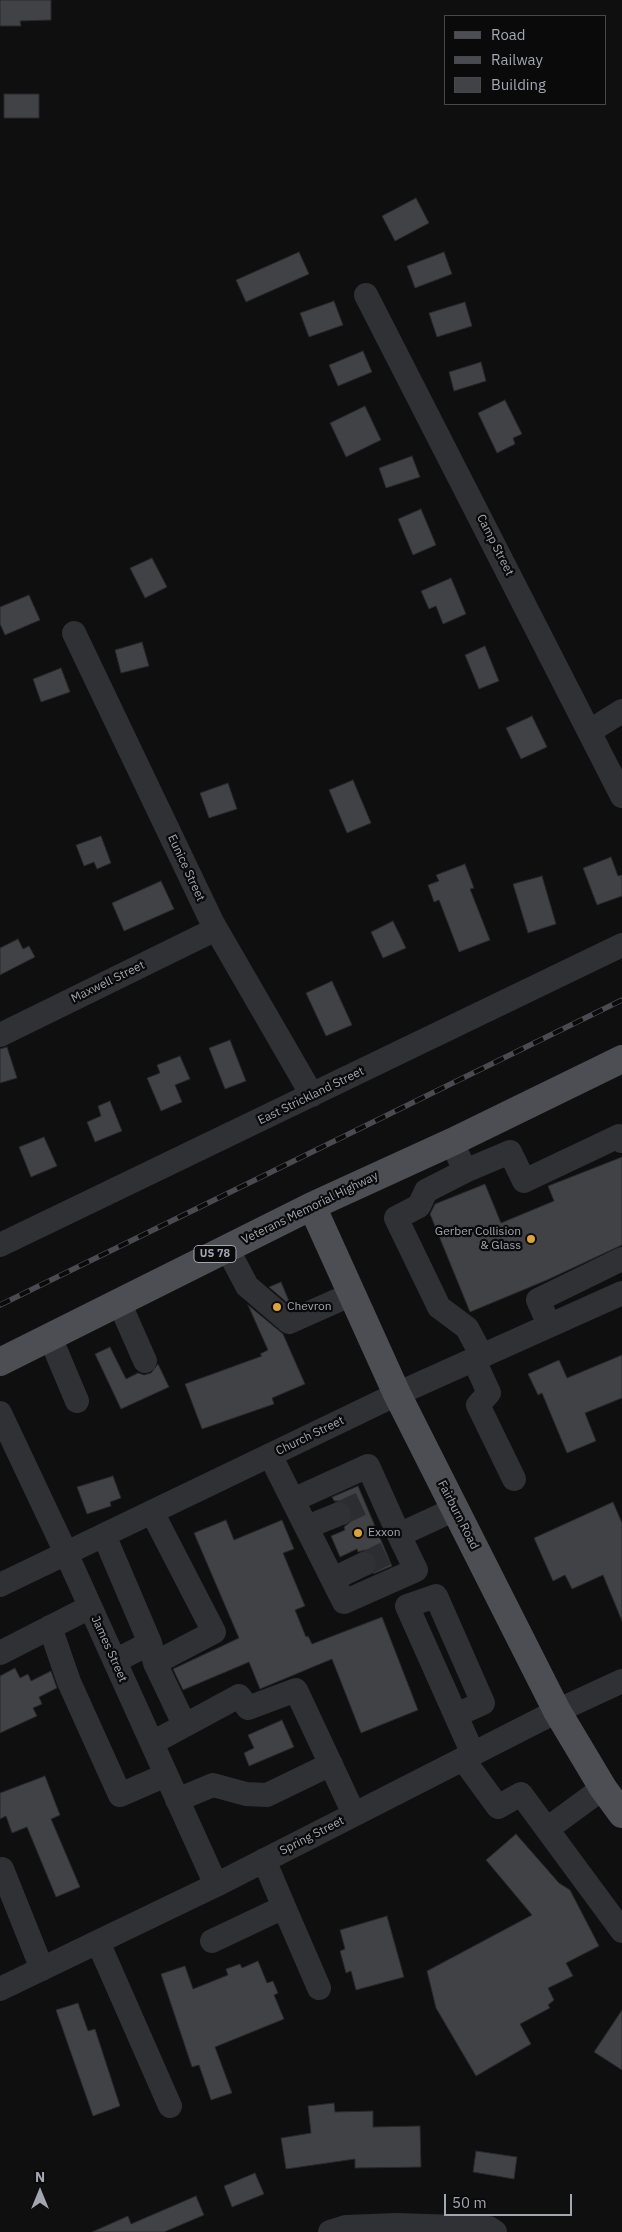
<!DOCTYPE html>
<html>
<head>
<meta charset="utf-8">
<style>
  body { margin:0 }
  #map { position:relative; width:622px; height:2232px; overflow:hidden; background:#0f0f10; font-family:"IBM Plex Sans",sans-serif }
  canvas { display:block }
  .legend { position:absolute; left:444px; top:15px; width:162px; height:90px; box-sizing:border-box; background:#0a0a0b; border:1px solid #47484d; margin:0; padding:6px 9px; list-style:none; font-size:15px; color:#a2a6b0 }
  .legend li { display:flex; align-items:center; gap:10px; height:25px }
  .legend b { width:25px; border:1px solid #47484d }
  .north { position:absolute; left:15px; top:2167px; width:50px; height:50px; -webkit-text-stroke:4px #0a0a0b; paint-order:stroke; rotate:0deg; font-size:14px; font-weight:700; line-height:20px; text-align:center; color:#a2a6b0 }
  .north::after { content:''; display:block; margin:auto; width:18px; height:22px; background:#a2a6b0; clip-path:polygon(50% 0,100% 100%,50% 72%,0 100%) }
  .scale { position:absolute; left:444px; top:2194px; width:128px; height:22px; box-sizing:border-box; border:2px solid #a2a6b0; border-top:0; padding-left:6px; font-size:15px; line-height:18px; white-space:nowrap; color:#a2a6b0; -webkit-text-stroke:4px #0a0a0b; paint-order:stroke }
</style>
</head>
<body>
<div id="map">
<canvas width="622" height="2232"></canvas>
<ul class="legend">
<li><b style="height:6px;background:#4d4e53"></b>Road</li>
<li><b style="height:6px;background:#4a4b50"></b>Railway</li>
<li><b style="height:14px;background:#414246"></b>Building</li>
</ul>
<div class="north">N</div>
<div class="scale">50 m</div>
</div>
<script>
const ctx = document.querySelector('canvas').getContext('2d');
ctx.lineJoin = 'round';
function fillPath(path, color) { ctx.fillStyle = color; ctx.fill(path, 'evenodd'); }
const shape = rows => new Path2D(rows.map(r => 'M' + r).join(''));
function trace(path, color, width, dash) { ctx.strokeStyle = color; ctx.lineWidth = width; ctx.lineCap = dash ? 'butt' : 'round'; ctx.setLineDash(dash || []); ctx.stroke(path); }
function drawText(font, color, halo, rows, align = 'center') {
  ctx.font = font + ' "IBM Plex Sans",sans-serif'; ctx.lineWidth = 4.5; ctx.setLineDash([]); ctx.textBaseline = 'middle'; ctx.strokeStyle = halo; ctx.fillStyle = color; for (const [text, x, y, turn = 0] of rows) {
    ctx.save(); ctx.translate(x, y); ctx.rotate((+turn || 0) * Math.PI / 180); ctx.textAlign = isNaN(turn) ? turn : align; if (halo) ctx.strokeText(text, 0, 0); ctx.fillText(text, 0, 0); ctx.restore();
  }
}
const building = shape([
  [0,0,51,0,51,20,20,21,21,26,0,26,0,0],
  [4,94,39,94,39,118,4,118,4,94],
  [416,198,429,223,395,241,382,216,416,198],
  [299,252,309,274,246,302,236,280,299,252],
  [444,252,452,274,415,288,407,266,444,252],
  [334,301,343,325,309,337,300,313,334,301],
  [465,302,472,326,437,337,429,313,465,302],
  [363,351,372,372,338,386,329,365,363,351],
  [481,362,486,381,454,391,449,372,481,362],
  [505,400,522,434,513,438,515,444,497,453,478,413,505,400],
  [365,406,381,440,346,457,330,423,365,406],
  [412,456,420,477,386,488,379,468,412,456],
  [421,509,436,545,413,555,398,519,421,509],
  [152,558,167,587,145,598,130,568,152,558],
  [451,578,466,614,443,624,436,606,429,609,421,591,451,578],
  [29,595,40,620,5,635,0,624,0,607,29,595],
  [142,642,149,666,121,673,115,650,142,642],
  [485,646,499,681,479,689,465,655,485,646],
  [61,668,70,692,41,702,33,679,61,668],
  [532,716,547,747,521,759,506,728,532,716],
  [353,780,371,823,347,833,329,790,353,780],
  [228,783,237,809,209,818,200,793,228,783],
  [101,836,111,863,97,869,94,862,84,866,76,845,101,836],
  [611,857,618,876,622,875,622,896,597,905,583,868,611,857],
  [465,864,474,888,470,889,490,940,459,952,439,900,434,902,428,885,439,881,436,875,465,864],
  [542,876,556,924,528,933,513,884,542,876],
  [161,881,174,909,124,931,112,903,161,881],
  [393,921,406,948,383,958,371,932,393,921],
  [18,939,23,949,29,946,35,957,0,975,0,948,18,939],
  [332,981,352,1025,326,1036,306,993,332,981],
  [230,1040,246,1081,225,1089,209,1048,230,1040],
  [7,1047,17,1078,0,1083,0,1049,7,1047],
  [180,1056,190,1079,175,1085,182,1102,161,1111,147,1078,160,1073,157,1065,180,1056],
  [110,1101,122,1131,95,1142,87,1122,101,1116,98,1106,110,1101],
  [44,1137,57,1166,31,1177,19,1147,44,1137],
  [622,1157,622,1245,547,1280,470,1312,430,1214,435,1204,485,1184,501,1223,554,1201,548,1186,622,1157],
  [281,1282,291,1306,269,1287,281,1282],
  [248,1305,283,1334,305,1384,272,1398,274,1404,202,1429,185,1384,262,1356,260,1354,268,1350,248,1305],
  [110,1347,126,1379,138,1373,144,1375,151,1373,158,1364,169,1387,121,1409,95,1354,110,1347],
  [622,1355,622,1398,585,1413,596,1441,567,1453,542,1393,538,1395,528,1374,559,1360,567,1378,622,1355],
  [113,1476,121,1498,110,1502,111,1506,87,1514,77,1487,113,1476],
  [358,1486,392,1566,373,1574,378,1565,376,1558,372,1553,365,1550,358,1552,357,1549,340,1557,331,1536,345,1530,344,1527,350,1522,353,1515,352,1508,348,1504,341,1501,334,1501,332,1497,358,1486],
  [613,1502,622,1523,622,1621,603,1575,572,1589,565,1575,553,1581,534,1538,613,1502],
  [226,1520,234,1540,282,1520,294,1549,283,1553,305,1606,295,1610,306,1637,308,1636,312,1644,382,1617,418,1710,361,1733,332,1659,260,1689,249,1662,183,1690,173,1669,239,1638,194,1533,226,1520],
  [15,1668,20,1678,28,1674,31,1681,51,1671,57,1688,39,1697,42,1704,33,1708,37,1716,0,1733,0,1676,15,1668],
  [282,1720,294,1747,249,1766,244,1753,254,1748,248,1735,282,1720],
  [45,1776,60,1815,51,1819,80,1887,56,1897,27,1827,12,1833,6,1816,0,1819,0,1793,45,1776],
  [516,1834,559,1883,570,1890,599,1946,566,1963,573,1976,548,1988,554,2000,548,2005,550,2008,520,2024,531,2044,476,2076,436,2008,427,1971,532,1915,486,1860,516,1834],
  [387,1916,404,1977,356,1990,351,1971,346,1973,340,1951,345,1949,340,1930,387,1916],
  [258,1961,267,1983,273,1981,278,1993,274,1995,284,2019,215,2047,232,2093,211,2100,199,2065,192,2067,161,1974,185,1966,193,1989,228,1975,226,1969,240,1964,242,1968,258,1961],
  [78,2003,88,2031,95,2029,120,2106,93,2116,56,2010,78,2003],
  [622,2010,622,2070,594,2052,622,2010],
  [334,2103,335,2112,373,2111,373,2127,420,2126,421,2167,355,2168,355,2159,286,2169,281,2138,311,2133,308,2106,334,2103],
  [476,2151,517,2157,514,2179,473,2172,476,2151],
  [255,2173,264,2194,232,2207,224,2186,255,2173],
  [196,2196,204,2215,164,2232,92,2232,128,2216,131,2224,196,2196]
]);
fillPath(building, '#414246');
trace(building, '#29292c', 1);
trace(shape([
  [339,1514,365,1502],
  [364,1564,387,1553]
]), '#2c2d30', 24, [24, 12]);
trace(shape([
  [366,295,622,796],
  [74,633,212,922,312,1095],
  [590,731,622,711],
  [0,1035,216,929],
  [452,1142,465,1171,510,1152,524,1181,619,1136,622,1141],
  [465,1171,426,1191,419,1206,396,1218,439,1307,467,1328,482,1356],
  [0,1245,622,945],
  [227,1248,247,1286,289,1322,352,1294],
  [119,1302,145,1361],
  [549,1325,538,1300,622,1259],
  [50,1337,77,1401],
  [474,1360,489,1393,478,1405,514,1479],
  [0,1413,66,1553,216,1885],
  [270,1455,344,1602,416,1570,399,1535,455,1509],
  [293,1500,368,1466,399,1535],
  [307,1527,339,1514],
  [104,1535,150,1643],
  [333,1579,364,1564],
  [0,1585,397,1394,622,1293],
  [50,1627,69,1682,120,1795,166,1775],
  [0,1653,90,1607],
  [115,1661,150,1643,155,1663,214,1632,152,1512],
  [155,1663,184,1724],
  [456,1715,483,1703,436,1596,407,1606,473,1754],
  [152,1743,239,1696,248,1708,296,1690,354,1814],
  [463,1759,498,1807,521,1794,622,1931],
  [177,1800,213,1785,246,1794,267,1795,331,1764],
  [547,1829,603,1788],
  [2,1869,42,1969],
  [284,1907,319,1988],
  [212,1941,284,1907,264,1860],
  [98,1942,170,2106],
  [0,1989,216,1885,557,1711,622,1681],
  [330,2232,346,2227,396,2225,489,2228,495,2232]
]), '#303135', 24);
trace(shape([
  [312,1206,397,1394,557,1711,603,1788,622,1814],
  [0,1362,312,1206,452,1142,622,1059]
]), '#4d4e53', 28);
const rail = shape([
  [0,1305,622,1000]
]);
trace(rail, '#4a4b50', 5.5);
trace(rail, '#0a0a0b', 4, [11]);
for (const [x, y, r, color] of [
  [531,1239,5,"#dea339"],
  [277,1307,5,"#dea339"],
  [358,1533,5,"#dea339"]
]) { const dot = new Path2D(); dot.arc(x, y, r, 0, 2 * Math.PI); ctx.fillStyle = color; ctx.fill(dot); trace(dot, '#0a0a0b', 2); }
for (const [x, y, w] of [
  [215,1254,42]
]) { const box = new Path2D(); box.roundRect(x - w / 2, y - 8.5, w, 17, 4); ctx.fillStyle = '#0a0a0b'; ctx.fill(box); trace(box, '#a2a6b0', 1); }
drawText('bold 11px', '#a2a6b0', null, [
  ["US 78",215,1254]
]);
drawText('12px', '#a2a6b0', '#0a0a0b', [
  ["Camp Street",495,545,63],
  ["Eunice Street",186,868,65],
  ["Maxwell Street",108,982,-26],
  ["East Strickland Street",311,1096,-26],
  ["Veterans Memorial Highway",310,1208,-26],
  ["Church Street",310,1436,-26],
  ["Fairburn Road",458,1515,63],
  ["James Street",109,1649,66],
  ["Spring Street",312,1836,-27]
]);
drawText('12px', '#a2a6b0', '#0a0a0b', [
  ["Gerber Collision",521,1232,"right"],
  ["& Glass",521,1246,"right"],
  ["Chevron",287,1307],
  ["Exxon",368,1533]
], 'left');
</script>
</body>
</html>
